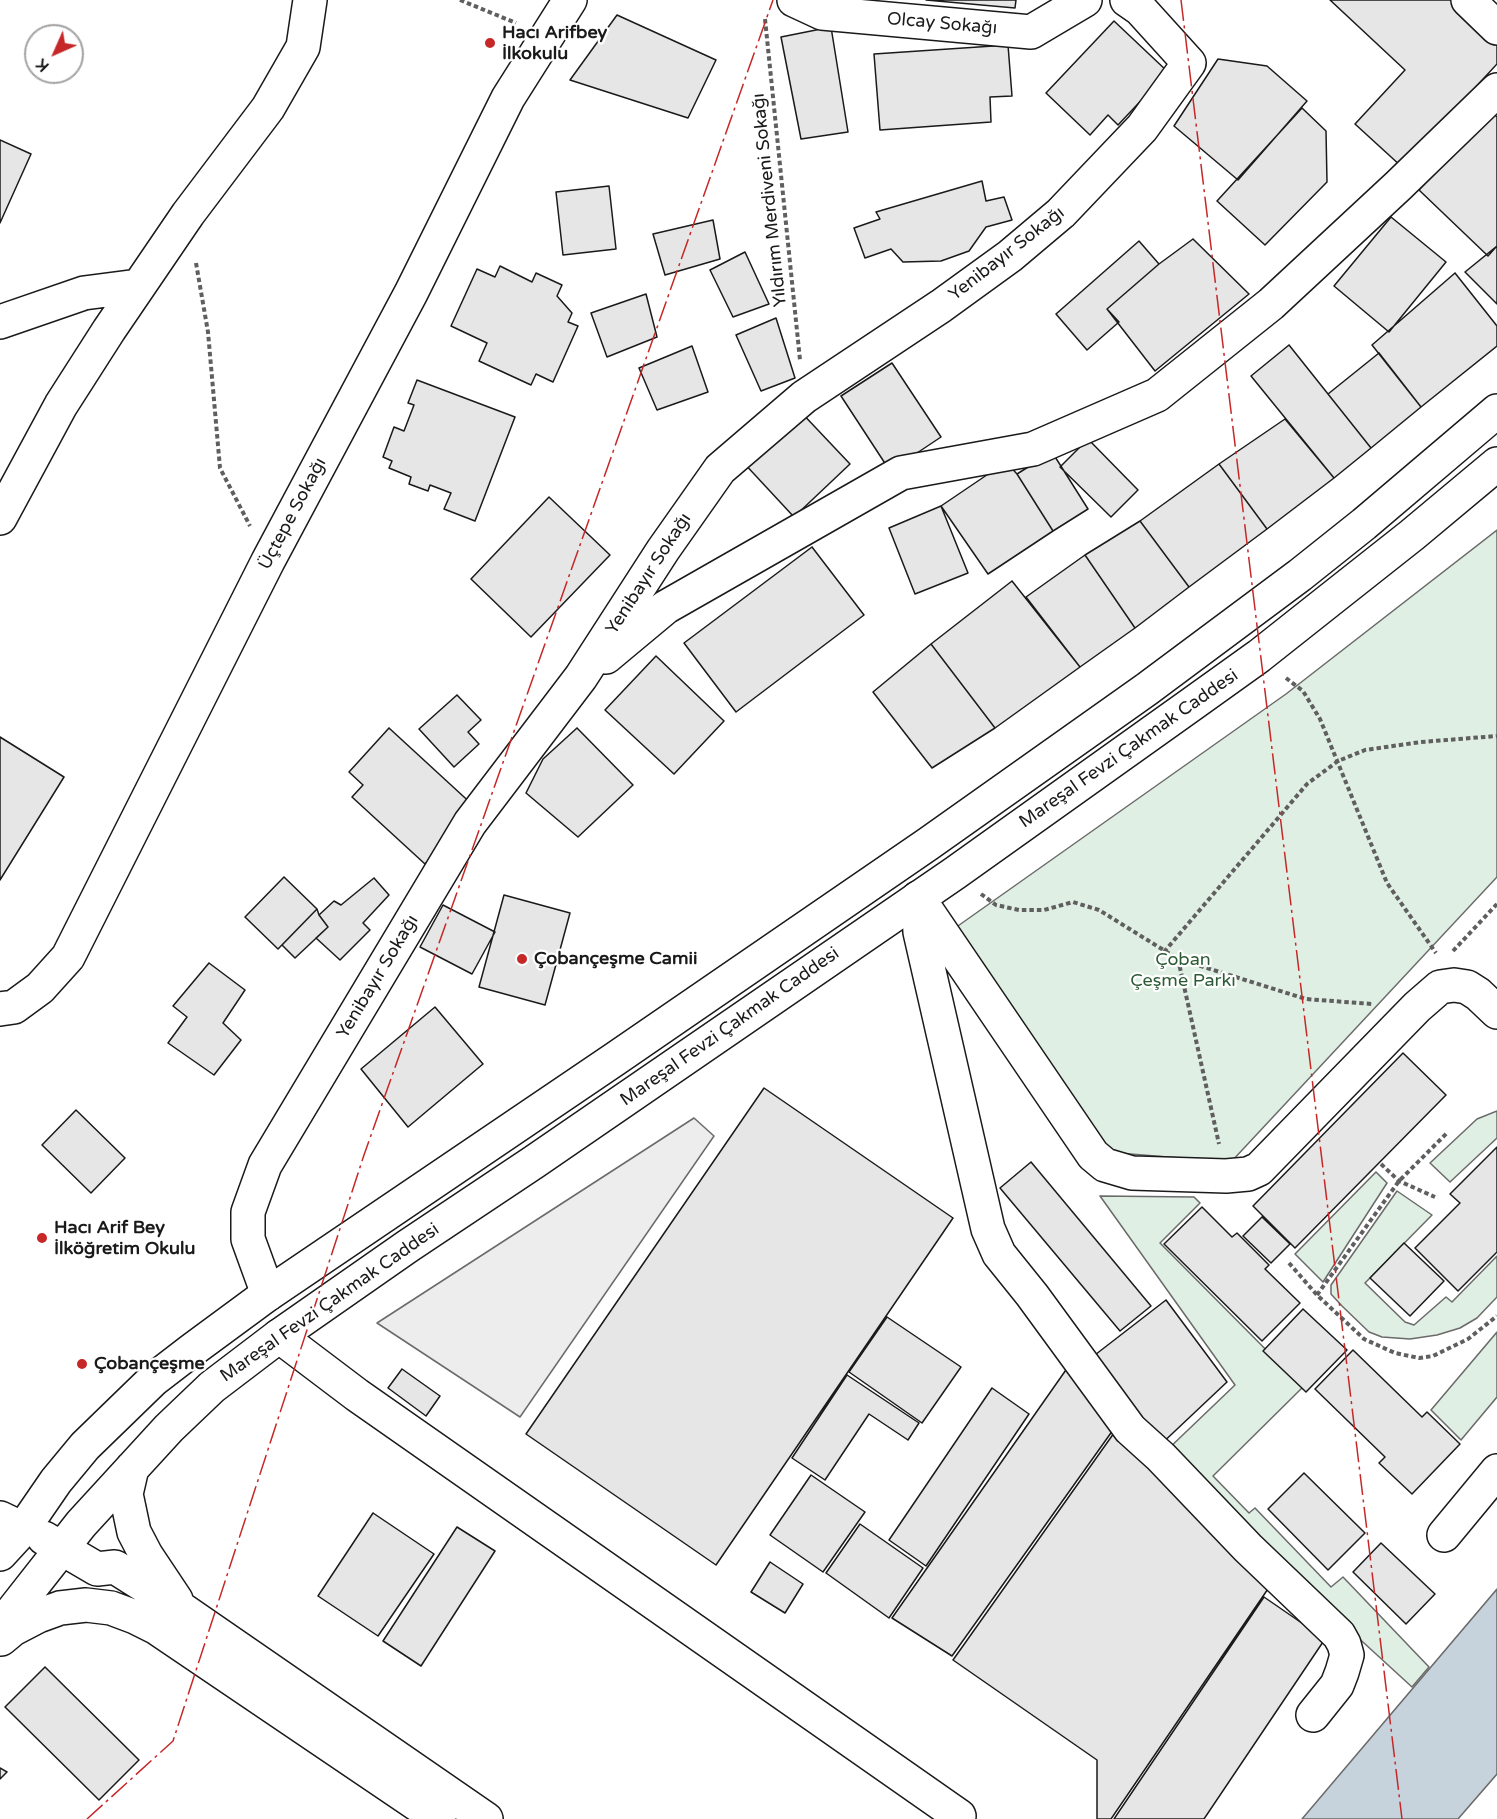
<!DOCTYPE html>
<html>
<head>
<meta charset="utf-8">
<style>
  body { margin:0 }
  #map { position:relative; width:1497px; height:1819px; overflow:hidden; background:#fff; font-family:"Varela Round",sans-serif }
  canvas { display:block }
  .north { position:absolute; left:24px; top:24px; width:60px; height:60px; box-sizing:border-box; background:#fff; border:2px solid #a3a3a3; border-radius:50%; rotate:225deg; font-size:16px; font-weight:700; line-height:24px; text-align:center; color:#1a1a1a }
  .north::after { content:''; display:block; margin:auto; width:21px; height:27px; background:#c62828; clip-path:polygon(50% 0,100% 100%,50% 72%,0 100%) }
</style>
</head>
<body>
<div id="map">
<canvas width="1497" height="1819"></canvas>
<div class="north">K</div>
</div>
<script>
const ctx = document.querySelector('canvas').getContext('2d');
ctx.lineJoin = 'round';
function fillPath(path, color) { ctx.fillStyle = color; ctx.fill(path, 'evenodd'); }
const shape = rows => new Path2D(rows.map(r => 'M' + r).join(''));
function trace(path, color, width, dash) { ctx.strokeStyle = color; ctx.lineWidth = width; ctx.lineCap = dash ? 'butt' : 'round'; ctx.setLineDash(dash || []); ctx.stroke(path); }
function drawText(font, color, halo, rows, align = 'center') {
  ctx.font = font + ' "Varela Round",sans-serif'; ctx.lineWidth = 4.5; ctx.setLineDash([]); ctx.textBaseline = 'middle'; ctx.strokeStyle = halo; ctx.fillStyle = color; for (const [text, x, y, turn = 0] of rows) {
    ctx.save(); ctx.translate(x, y); ctx.rotate((+turn || 0) * Math.PI / 180); ctx.textAlign = isNaN(turn) ? turn : align; if (halo) ctx.strokeText(text, 0, 0); ctx.fillText(text, 0, 0); ctx.restore();
  }
}
const green = shape([
  [1497,530,1497,877,1231,1162,1105,1152,955,928,1286,694,1497,530],
  [1497,1111,1497,1138,1450,1182,1430,1163,1477,1119,1497,1111],
  [1376,1172,1387,1183,1323,1282,1295,1254,1376,1172],
  [1397,1191,1432,1215,1365,1283,1405,1322,1414,1325,1446,1297,1452,1302,1497,1256,1497,1297,1477,1318,1460,1328,1437,1335,1410,1339,1382,1337,1369,1332,1342,1306,1331,1294,1331,1285,1397,1191],
  [1100,1196,1194,1197,1200,1203,1160,1243,1303,1387,1213,1476,1249,1513,1255,1508,1331,1587,1343,1577,1429,1667,1412,1687,1293,1578,1165,1452,1235,1385,1100,1196],
  [1497,1332,1497,1397,1461,1440,1431,1410,1497,1332]
]);
fillPath(green, '#e0efe3');
trace(green, '#6a6a6a', 1.5);
const parking = shape([
  [694,1118,714,1136,520,1417,377,1323,694,1118]
]);
fillPath(parking, '#ededed');
trace(parking, '#6a6a6a', 1.5);
const water = shape([
  [1497,1589,1497,1774,1458,1819,1302,1819,1497,1589]
]);
fillPath(water, '#c6d2dc');
trace(water, '#6a6a6a', 1.5);
const building = shape([
  [926,0,1016,0,1015,8,926,0],
  [1330,0,1456,0,1497,38,1497,64,1402,167,1355,124,1405,70,1330,0],
  [617,15,716,60,688,118,570,80,617,15],
  [1114,21,1168,72,1118,125,1108,115,1090,135,1046,93,1114,21],
  [831,27,848,132,801,139,781,37,831,27],
  [1008,45,1012,96,990,97,991,122,880,130,874,54,1008,45],
  [1218,59,1267,66,1307,101,1238,180,1174,126,1218,59],
  [1302,108,1326,131,1327,182,1265,245,1217,201,1302,108],
  [1492,112,1497,117,1497,246,1488,256,1419,190,1492,112],
  [0,140,31,154,0,223,0,140],
  [982,181,986,201,1004,197,1012,220,986,227,969,251,941,261,903,262,891,249,865,258,854,228,880,219,876,212,982,181],
  [609,186,616,249,563,255,556,192,609,186],
  [1391,217,1446,262,1389,332,1334,286,1391,217],
  [713,220,720,259,665,275,653,234,713,220],
  [1193,239,1249,294,1155,371,1107,309,1159,264,1193,239],
  [1139,241,1159,264,1107,309,1119,322,1087,350,1056,314,1139,241],
  [1497,246,1497,304,1465,272,1497,246],
  [745,252,769,304,733,317,710,270,745,252],
  [500,266,532,282,536,273,562,285,557,296,572,313,568,322,578,326,553,382,536,374,531,385,479,361,487,343,451,326,477,269,495,277,500,266],
  [1455,273,1497,326,1497,346,1421,407,1372,345,1455,273],
  [646,294,657,337,607,357,591,313,646,294],
  [776,318,795,378,761,391,736,335,776,318],
  [1289,345,1371,448,1334,478,1251,376,1289,345],
  [692,346,708,392,657,410,639,368,692,346],
  [1379,353,1421,407,1371,448,1328,394,1379,353],
  [892,363,941,437,890,471,841,396,892,363],
  [417,380,515,417,475,521,444,509,451,493,430,485,428,491,409,484,411,477,389,468,392,461,383,457,394,427,404,431,414,405,408,403,417,380],
  [798,409,850,464,794,517,742,461,798,409],
  [1285,419,1334,478,1267,529,1219,464,1285,419],
  [1088,439,1138,490,1111,517,1060,467,1088,439],
  [1052,452,1088,509,1053,531,1017,474,1052,452],
  [1006,462,1017,474,1053,531,988,574,941,506,1006,462],
  [1219,464,1267,529,1189,587,1140,521,1219,464],
  [549,497,610,555,531,637,471,579,549,497],
  [941,506,968,573,915,594,889,528,941,506],
  [1140,521,1189,587,1135,628,1085,555,1140,521],
  [812,547,864,615,736,712,684,643,812,547],
  [1085,555,1135,628,1080,667,1026,597,1085,555],
  [1012,581,1080,667,995,728,931,644,1012,581],
  [931,644,995,728,932,768,873,692,931,644],
  [656,656,724,721,674,774,605,710,656,656],
  [457,695,481,720,468,732,479,744,454,767,419,729,457,695],
  [389,728,476,808,425,864,352,797,363,785,349,772,389,728],
  [577,728,633,785,578,837,526,793,543,759,577,728],
  [0,737,64,777,0,880,0,737],
  [284,877,317,909,278,949,245,917,284,877],
  [374,878,389,895,363,923,370,930,340,960,316,938,328,927,319,915,334,901,341,905,374,878],
  [504,895,570,913,545,1005,479,987,504,895],
  [443,905,495,932,472,974,420,947,443,905],
  [317,909,319,915,328,927,295,958,282,945,317,909],
  [209,963,245,990,223,1023,241,1040,214,1075,168,1043,187,1017,173,1006,209,963],
  [435,1007,483,1064,408,1127,361,1069,435,1007],
  [1403,1053,1446,1095,1295,1248,1253,1206,1403,1053],
  [764,1088,953,1218,716,1565,526,1434,764,1088],
  [76,1110,125,1158,91,1193,42,1145,76,1110],
  [1497,1147,1497,1252,1458,1291,1415,1248,1460,1203,1450,1194,1497,1147],
  [1031,1162,1151,1306,1120,1331,1000,1188,1031,1162],
  [1202,1207,1232,1237,1237,1233,1269,1265,1265,1269,1300,1303,1262,1341,1164,1244,1202,1207],
  [1262,1217,1290,1244,1271,1263,1243,1236,1262,1217],
  [1404,1243,1444,1281,1410,1316,1370,1278,1404,1243],
  [1166,1300,1227,1382,1157,1448,1091,1358,1166,1300],
  [1303,1309,1347,1350,1306,1392,1263,1351,1303,1309],
  [887,1317,961,1367,922,1423,849,1372,887,1317],
  [1353,1350,1422,1417,1427,1412,1460,1444,1412,1494,1379,1463,1385,1457,1315,1389,1353,1350],
  [1068,1367,1113,1430,952,1656,892,1618,1068,1367],
  [402,1369,440,1396,426,1416,388,1388,402,1369],
  [847,1375,919,1423,908,1440,869,1414,825,1480,792,1458,847,1375],
  [992,1388,1029,1414,926,1566,889,1540,992,1388],
  [1114,1433,1272,1583,1111,1819,1097,1819,1097,1760,953,1660,1114,1433],
  [1304,1473,1365,1533,1328,1570,1268,1509,1304,1473],
  [811,1475,865,1512,823,1572,770,1535,811,1475],
  [373,1513,434,1554,378,1636,318,1596,373,1513],
  [860,1524,923,1568,889,1618,826,1573,860,1524],
  [457,1527,495,1551,421,1666,383,1641,457,1527],
  [1381,1543,1435,1594,1406,1624,1353,1572,1381,1543],
  [770,1562,803,1584,785,1613,751,1592,770,1562],
  [1264,1597,1325,1639,1204,1819,1114,1819,1264,1597],
  [45,1667,139,1760,99,1800,5,1707,45,1667],
  [0,1768,7,1772,0,1779,0,1768]
]);
fillPath(building, '#e6e6e6');
trace(building, '#1a1a1a', 1.5);
const minor = shape([
  [794,0,822,13,1031,32,1085,0],
  [1468,0,1497,28],
  [0,322,84,293,138,286],
  [0,518,61,405,109,330,188,214,268,108,303,47,310,0],
  [606,657,666,607,901,473,1033,449,1157,395,1271,304,1398,186,1497,90],
  [918,898,920,932,988,1229,999,1254,1032,1295,1130,1429,1161,1457,1248,1548,1339,1635,1344,1644,1347,1655,1342,1672,1337,1685,1313,1715],
  [921,902,1093,1155,1105,1165,1132,1173,1226,1176,1248,1174,1259,1169,1417,1007,1440,987,1454,985,1467,987,1478,994,1497,1012],
  [0,1009,14,1007,40,988,68,957,268,561,411,293,508,98,570,0],
  [268,1294,248,1239,248,1212,265,1165,470,823,581,677,663,550,720,469,804,397,941,306,1010,256,1061,213,1142,128,1189,63,1140,9,1127,0],
  [279,1336,357,1395,959,1816],
  [0,1518,23,1529],
  [1444,1535,1497,1471]
]);
const major = shape([
  [132,1468,126,1494,134,1532,146,1555,176,1600],
  [44,1538,97,1569,115,1567,183,1610,486,1819],
  [0,1554,23,1529,56,1481,85,1446,153,1380,192,1350,268,1294,615,1059,928,844,1147,689,1300,575,1364,524,1497,411],
  [0,1627,81,1524,169,1428,212,1387,279,1336,408,1246,534,1162,955,873,1192,704,1259,656,1331,599,1412,535,1497,464],
  [1,1639,13,1629,38,1616,60,1608,86,1605,111,1608,135,1617,157,1628,439,1819]
]);
trace(minor, '#1a1a1a', 36);
trace(major, '#1a1a1a', 36);
trace(shape([
  [460,0,516,23],
  [765,19,800,360],
  [196,263,208,332,220,468,250,526],
  [1286,678,1303,691,1320,719,1387,883,1436,953],
  [981,894,996,905,1019,910,1044,910,1073,902,1099,910,1178,959,1219,1144],
  [1453,951,1497,904],
  [1164,952,1307,784,1338,761,1365,750,1421,742,1497,736],
  [1178,959,1306,999,1372,1004],
  [1381,1164,1399,1181,1435,1197],
  [1289,1263,1317,1295,1364,1339,1395,1353,1419,1358,1433,1356,1468,1339,1497,1316],
  [1317,1295,1399,1181,1448,1132]
]), '#5f5f5f', 4, [4.5, 3]);
trace(minor, '#fff', 33);
trace(major, '#fff', 33);
trace(shape([
  [1181,0,1402,1819],
  [87,1819,173,1741,364,1155,773,0]
]), '#c62828', 1.5, [21, 4.5, 3, 4.5]);
for (const [x, y, r, color] of [
  [490,43,6,"#c62828"],
  [522,959,6,"#c62828"],
  [42,1238,6,"#c62828"],
  [82,1364,6,"#c62828"]
]) { const dot = new Path2D(); dot.arc(x, y, r, 0, 2 * Math.PI); ctx.fillStyle = color; ctx.fill(dot); trace(dot, '#fff', 2); }
drawText('18px', '#1a1a1a', '#fff', [
  ["Olcay Sokağı",942,24,5],
  ["Yıldırım Merdiveni Sokağı",770,200,-96],
  ["Yenibayır Sokağı",1007,254,-38],
  ["Üçtepe Sokağı",293,514,-62],
  ["Yenibayır Sokağı",649,574,-57],
  ["Mareşal Fevzi Çakmak Caddesi",1129,749,-35],
  ["Yenibayır Sokağı",378,977,-59],
  ["Mareşal Fevzi Çakmak Caddesi",730,1027,-35],
  ["Mareşal Fevzi Çakmak Caddesi",330,1303,-35]
]);
drawText('bold 18px', '#1a1a1a', '#fff', [
  ["Hacı Arifbey",502,33],
  ["İlkokulu",502,54],
  ["Çobançeşme Camii",534,959],
  ["Hacı Arif Bey",54,1228],
  ["İlköğretim Okulu",54,1249],
  ["Çobançeşme",94,1364]
], 'left');
drawText('18px', '#2b5a34', '#fff', [
  ["Çoban",1183,960],
  ["Çeşme Parkı",1183,981]
]);
</script>
</body>
</html>
